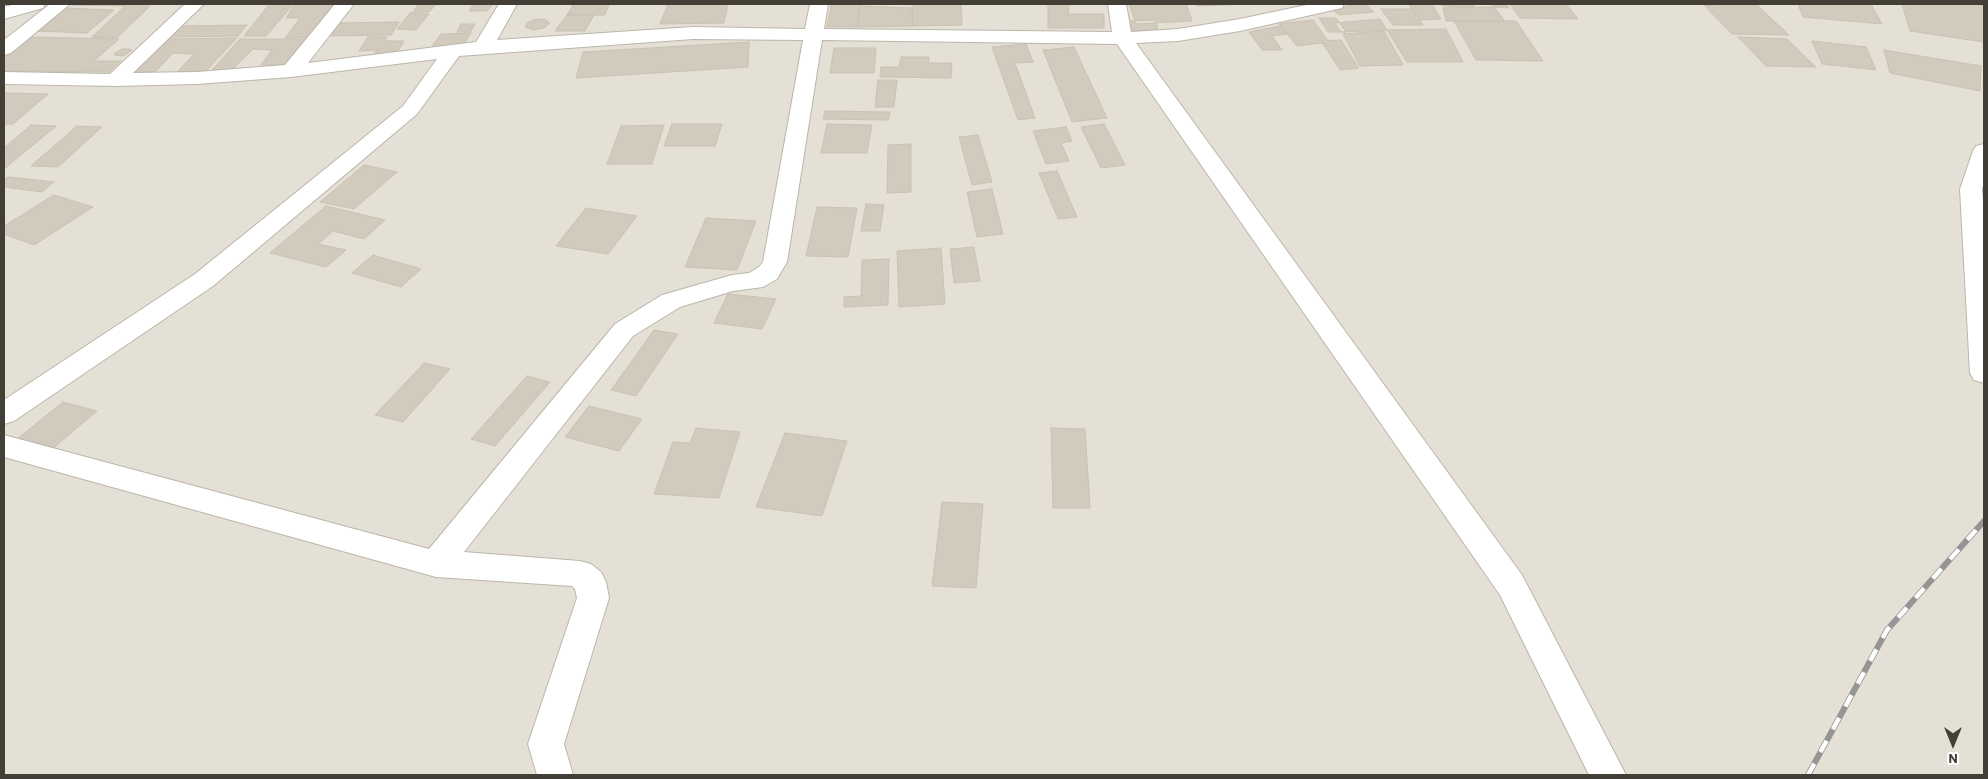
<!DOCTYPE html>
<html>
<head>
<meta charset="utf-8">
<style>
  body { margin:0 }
  #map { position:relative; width:1988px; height:779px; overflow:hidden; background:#f1eee6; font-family:Barlow,sans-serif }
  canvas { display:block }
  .frame { position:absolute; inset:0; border:5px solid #433f36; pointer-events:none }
  .north { position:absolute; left:1928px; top:719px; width:50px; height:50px; -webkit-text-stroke:4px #fff; paint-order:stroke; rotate:180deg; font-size:14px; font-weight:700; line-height:20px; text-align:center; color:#433f36 }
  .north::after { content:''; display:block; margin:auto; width:18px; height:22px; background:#433f36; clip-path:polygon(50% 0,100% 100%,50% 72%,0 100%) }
</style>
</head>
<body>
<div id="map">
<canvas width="1988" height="779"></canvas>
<div class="frame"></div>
<div class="north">N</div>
</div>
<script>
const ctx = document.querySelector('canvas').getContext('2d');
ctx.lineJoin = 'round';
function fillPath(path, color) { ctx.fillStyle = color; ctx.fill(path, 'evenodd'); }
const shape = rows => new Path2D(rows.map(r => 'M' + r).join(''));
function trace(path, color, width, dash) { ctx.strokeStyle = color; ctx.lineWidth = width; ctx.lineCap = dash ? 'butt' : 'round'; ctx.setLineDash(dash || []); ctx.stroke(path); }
fillPath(shape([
  [4,4,1984,4,1984,775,4,775]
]), '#e4e0d5');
const building = shape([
  [73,4,127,4,124,6,71,5,73,4],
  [295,4,337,4,310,37,285,38,300,18,286,18,295,4],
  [419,4,437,4,429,12,413,12,419,4],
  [474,4,493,4,487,11,469,11,474,4],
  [574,4,609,4,605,15,567,15,574,4],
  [668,4,728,4,724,23,660,24,668,4],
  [912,4,961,4,962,25,913,26,912,4],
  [1048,4,1068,4,1069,14,1104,14,1104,28,1048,28,1048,4],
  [1129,4,1186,4,1192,21,1136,24,1129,4],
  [1196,4,1248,4,1197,6,1196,4],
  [1360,4,1365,4,1374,12,1339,15,1332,9,1360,4],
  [1409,4,1432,4,1441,19,1418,20,1409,4],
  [1441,4,1472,4,1475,7,1442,6,1441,4],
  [1492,4,1506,4,1509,8,1494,7,1492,4],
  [1510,4,1566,4,1578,19,1520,18,1510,4],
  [1756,4,1789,35,1732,34,1704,5,1756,4],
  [1798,4,1871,4,1882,24,1803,17,1798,4],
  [1902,4,1978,4,1984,6,1984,42,1910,31,1902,4],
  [125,6,150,6,117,38,92,37,125,6],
  [268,6,292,6,266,36,244,36,268,6],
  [831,6,860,6,857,27,827,27,831,6],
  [860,6,912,8,913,26,857,27,860,6],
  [1494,7,1505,21,1446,21,1443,8,1494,7],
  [65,8,114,10,87,33,35,31,65,8],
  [1381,9,1413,9,1423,25,1393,25,1381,9],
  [410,13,429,14,416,30,397,29,410,13],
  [567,15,594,15,585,31,555,31,567,15],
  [1319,18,1336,18,1346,32,1328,32,1319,18],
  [544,19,550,23,544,28,533,30,525,27,527,23,533,20,544,19],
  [1380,19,1387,30,1341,32,1335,23,1380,19],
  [1155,20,1158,30,1133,31,1129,21,1155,20],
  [1313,20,1329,42,1297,46,1279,24,1313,20],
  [1454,21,1516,21,1543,61,1476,60,1454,21],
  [399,22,391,35,326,36,335,23,399,22],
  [461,24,475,24,470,32,457,32,461,24],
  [247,25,238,36,170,37,180,26,247,25],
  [1281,26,1287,34,1272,36,1282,50,1262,50,1249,32,1281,26],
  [1446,29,1463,62,1407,62,1387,30,1446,29],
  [1384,31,1403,65,1360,66,1343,34,1384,31],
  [471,33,462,47,432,46,441,34,471,33],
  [26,37,119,39,94,61,121,61,109,72,4,71,4,56,26,37],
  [368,37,387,37,385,41,404,41,396,54,374,54,377,50,359,51,368,37],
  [1738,37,1787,39,1816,67,1766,66,1738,37],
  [237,38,206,71,177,72,194,54,173,53,155,72,135,71,167,39,237,38],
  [240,39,308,39,285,65,261,65,272,50,253,49,231,71,212,70,240,39],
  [1341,40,1359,68,1340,70,1321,41,1341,40],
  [1812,41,1866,47,1876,70,1822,64,1812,41],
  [749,42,748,67,576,78,583,52,749,42],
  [1026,44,1033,62,1015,63,1035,118,1018,120,992,47,1026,44],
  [1074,47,1107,118,1072,122,1043,50,1074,47],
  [834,48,876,48,874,73,830,73,834,48],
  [122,49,129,49,132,50,123,56,114,55,115,53,122,49],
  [1884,50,1981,66,1980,91,1890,73,1884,50],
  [901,57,929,57,928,63,952,63,951,78,880,77,881,67,899,67,901,57],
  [878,80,897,80,894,107,875,107,878,80],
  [4,93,48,94,13,124,4,124,4,93],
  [825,111,890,112,888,120,823,119,825,111],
  [672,124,722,124,715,146,664,146,672,124],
  [827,124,872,125,867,153,821,153,827,124],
  [1104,124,1125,165,1101,168,1081,127,1104,124],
  [31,125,56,126,4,169,4,148,31,125],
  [664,125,652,164,607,164,621,126,664,125],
  [77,126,102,127,58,167,31,166,77,126],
  [1066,127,1072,141,1061,143,1069,161,1046,164,1033,131,1066,127],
  [978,135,992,182,972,185,959,137,978,135],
  [911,144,911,192,887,193,888,145,911,144],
  [364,165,397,172,354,209,320,202,364,165],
  [1057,171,1077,217,1058,219,1039,173,1057,171],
  [8,177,54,182,42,192,4,187,4,180,8,177],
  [992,189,1003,234,977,237,967,192,992,189],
  [54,195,93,207,34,245,4,234,4,226,54,195],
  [866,204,884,205,880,231,861,231,866,204],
  [326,206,385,220,364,239,333,231,318,244,346,250,326,267,270,253,326,206],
  [817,207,857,208,848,257,806,256,817,207],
  [586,208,637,216,608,254,556,246,586,208],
  [706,218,756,221,737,270,685,267,706,218],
  [974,247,980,281,954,283,950,249,974,247],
  [941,248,945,304,899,307,897,251,941,248],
  [373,255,421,269,401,287,352,273,373,255],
  [889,259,888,305,844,307,844,297,861,296,862,260,889,259],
  [728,294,776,299,762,329,714,323,728,294],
  [654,330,678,334,636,396,611,390,654,330],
  [424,363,450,369,403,422,375,415,424,363],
  [527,376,550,382,495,446,471,439,527,376],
  [63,402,97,411,51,450,16,440,63,402],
  [589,406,642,419,619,451,565,437,589,406],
  [696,428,740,432,719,498,654,494,673,442,690,443,696,428],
  [1051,428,1085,429,1090,508,1053,508,1051,428],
  [785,433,847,441,822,516,756,507,785,433],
  [942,502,983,504,976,588,932,586,942,502]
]);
fillPath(building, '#d1cabd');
trace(building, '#cbc2b1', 1);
const minor = shape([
  [16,4,45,4,43,8,4,19,4,7,16,4],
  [50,4,70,4,11,53,4,55,4,40,50,4],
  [185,4,204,4,133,73,197,72,285,65,335,4,354,4,308,63,476,42,499,4,517,4,497,40,693,27,805,29,810,4,828,4,824,29,1112,32,1108,4,1126,4,1131,32,1178,29,1240,19,1311,4,1344,4,1342,8,1240,31,1178,41,1136,43,1522,575,1626,775,1589,775,1500,595,1117,44,822,40,787,262,777,279,763,287,733,291,680,307,633,336,464,552,580,561,591,564,601,572,606,582,609,598,564,744,573,775,537,775,528,744,577,598,575,589,572,586,436,577,4,457,4,435,429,549,615,324,662,295,732,275,749,273,759,267,763,262,803,40,693,39,459,56,417,114,213,286,14,421,4,424,4,400,195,274,403,106,437,59,291,77,197,84,115,86,4,84,4,72,110,74,185,4],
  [1984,144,1984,183,1982,189,1984,211,1984,383,1974,380,1970,373,1960,189,1973,151,1976,146,1984,144]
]);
trace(minor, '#bbb6aa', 2);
fillPath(minor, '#fff');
const rail = shape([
  [1808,775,1887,630,1984,521]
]);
trace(rail, '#959595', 6);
trace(rail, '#fff', 4.5, [13]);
</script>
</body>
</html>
